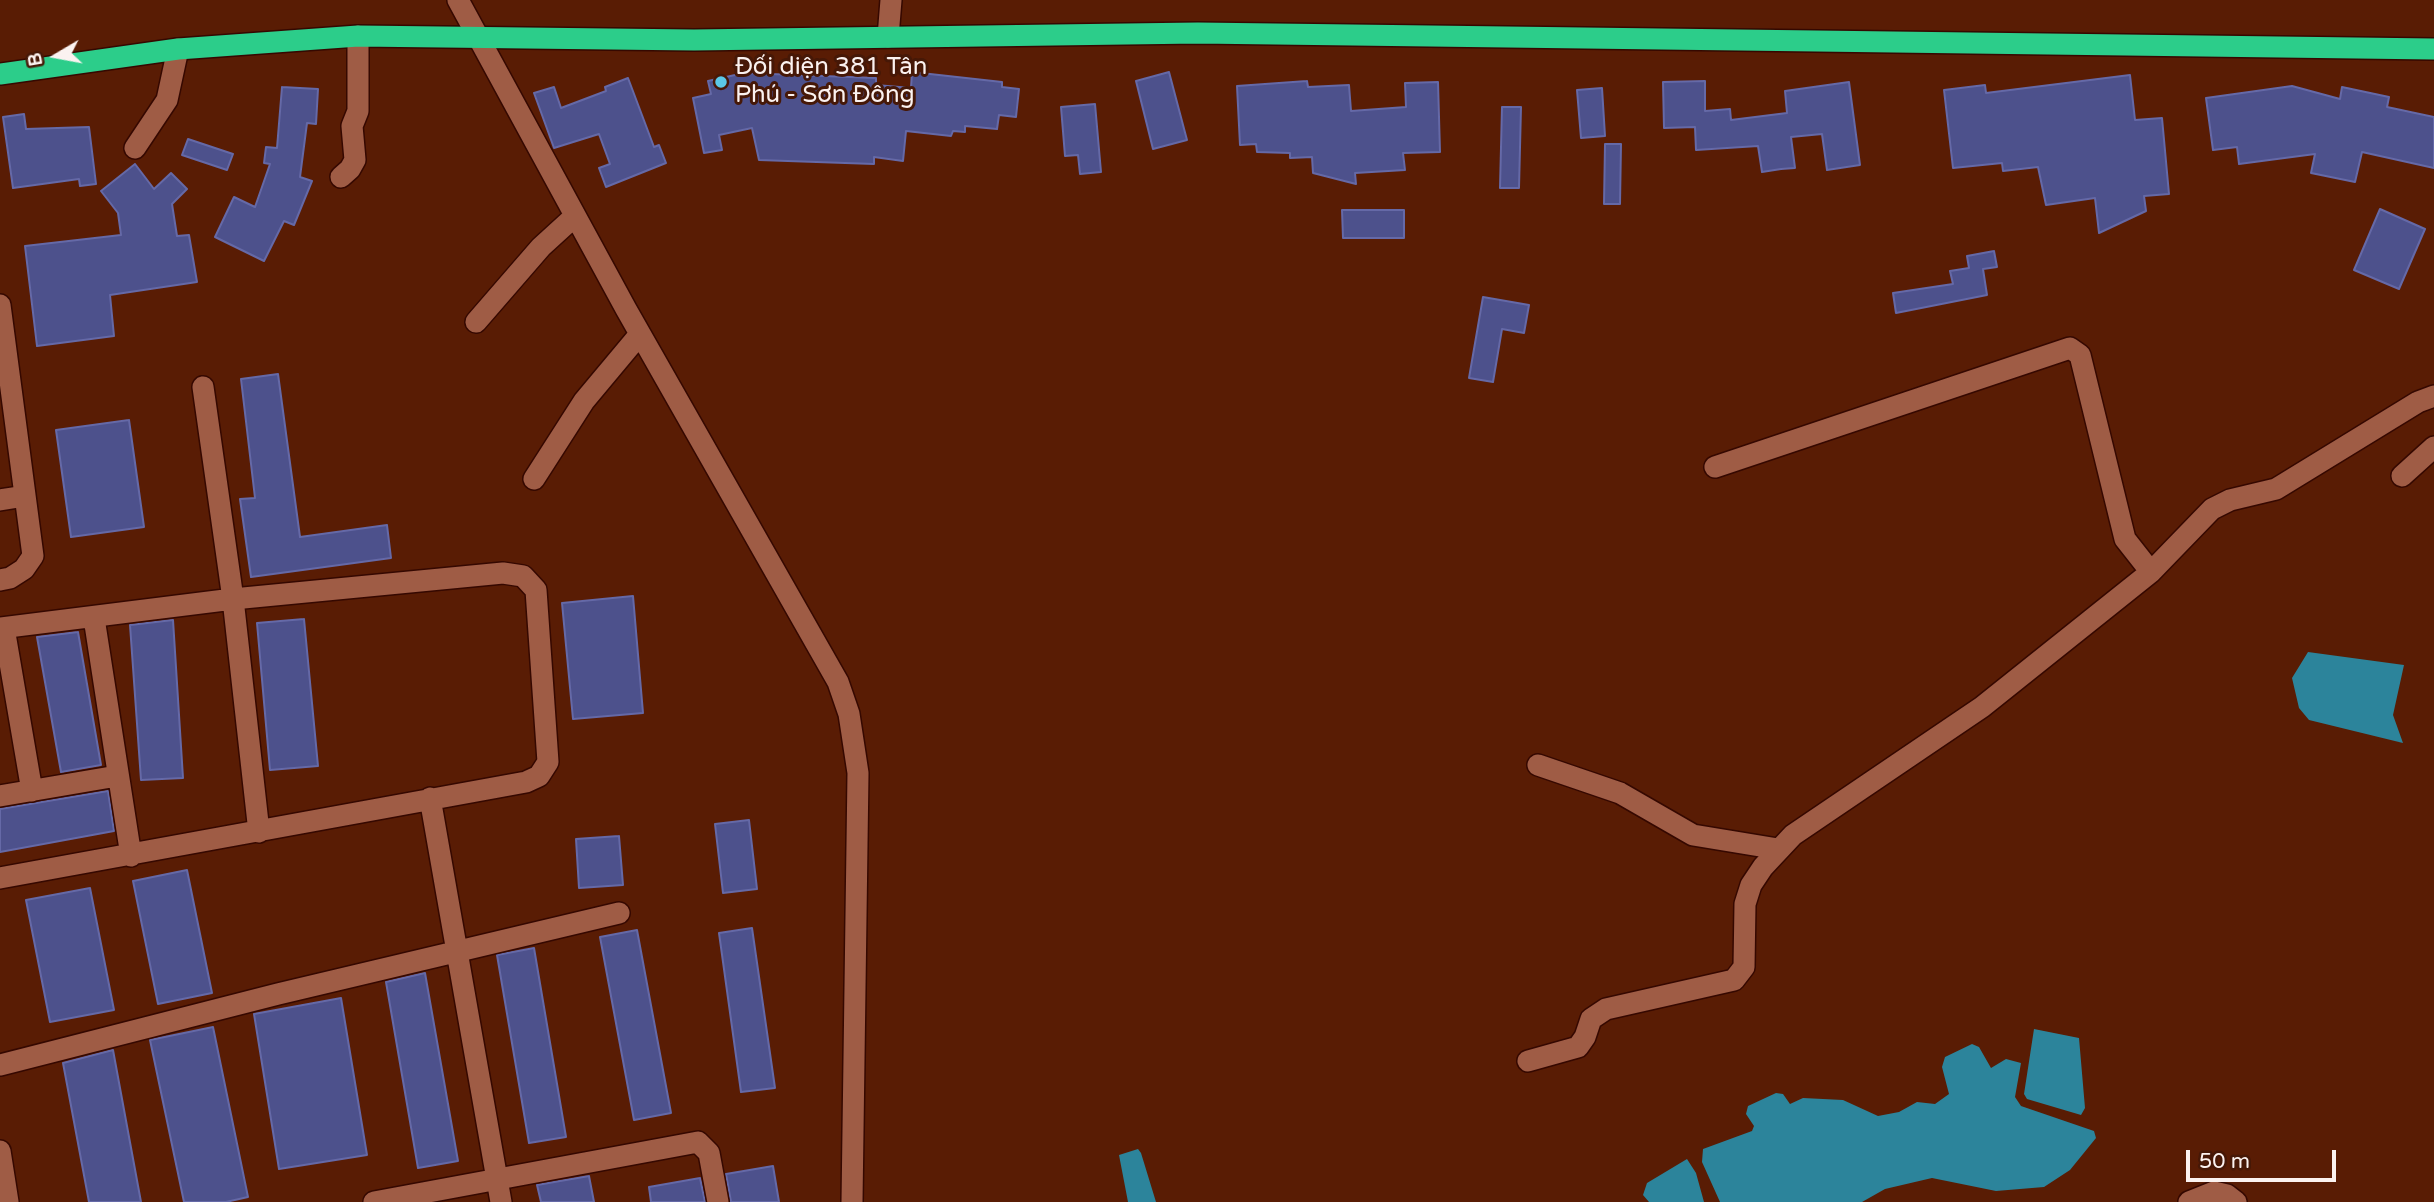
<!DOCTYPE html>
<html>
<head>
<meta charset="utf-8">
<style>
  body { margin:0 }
  #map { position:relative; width:2434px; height:1202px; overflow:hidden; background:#591c04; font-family:"Varela Round",sans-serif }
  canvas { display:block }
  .north { position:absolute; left:21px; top:21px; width:70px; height:70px; -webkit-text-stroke:5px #461807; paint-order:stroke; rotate:260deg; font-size:19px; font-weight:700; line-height:28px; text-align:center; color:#fbf2f0 }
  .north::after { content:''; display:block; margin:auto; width:24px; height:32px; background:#fbf2f0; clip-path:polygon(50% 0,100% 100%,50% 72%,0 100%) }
  .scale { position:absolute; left:2186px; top:1150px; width:150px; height:32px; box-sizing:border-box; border:4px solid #fbf2f0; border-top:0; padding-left:9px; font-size:21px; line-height:24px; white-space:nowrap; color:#fbf2f0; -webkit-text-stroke:5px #461807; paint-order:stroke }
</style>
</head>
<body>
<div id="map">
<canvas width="2434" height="1202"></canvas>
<div class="north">B</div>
<div class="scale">50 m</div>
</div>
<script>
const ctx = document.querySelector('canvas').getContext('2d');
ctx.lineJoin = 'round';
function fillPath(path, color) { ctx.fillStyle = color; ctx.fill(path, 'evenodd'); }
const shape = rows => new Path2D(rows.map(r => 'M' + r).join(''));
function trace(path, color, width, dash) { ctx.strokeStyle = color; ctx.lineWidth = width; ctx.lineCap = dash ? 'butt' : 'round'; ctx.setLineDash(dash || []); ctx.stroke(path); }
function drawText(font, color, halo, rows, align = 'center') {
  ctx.font = font + ' "Varela Round",sans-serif'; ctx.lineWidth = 6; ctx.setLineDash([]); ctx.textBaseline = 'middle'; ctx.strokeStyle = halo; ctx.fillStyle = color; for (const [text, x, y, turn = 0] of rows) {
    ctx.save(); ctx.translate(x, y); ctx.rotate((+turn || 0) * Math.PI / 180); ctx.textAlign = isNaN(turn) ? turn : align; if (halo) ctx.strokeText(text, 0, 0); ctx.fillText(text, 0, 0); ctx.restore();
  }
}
fillPath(shape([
  [2308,652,2404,665,2393,715,2403,743,2309,720,2299,708,2292,678],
  [2034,1029,2079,1038,2085,1108,2081,1115,2027,1099,2024,1094],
  [1972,1044,1979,1047,1991,1068,2006,1059,2021,1063,2015,1097,2021,1106,2094,1131,2096,1138,2070,1170,2044,1187,1996,1191,1932,1178,1885,1189,1862,1202,1720,1202,1702,1162,1703,1149,1752,1131,1754,1126,1746,1114,1748,1106,1776,1093,1783,1094,1790,1104,1803,1098,1843,1100,1878,1116,1899,1112,1917,1102,1935,1104,1949,1094,1942,1067,1945,1057],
  [1138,1149,1141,1153,1156,1202,1128,1202,1119,1155],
  [1687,1159,1696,1173,1704,1202,1649,1202,1643,1195,1647,1183]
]), '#2c849b');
const building = shape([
  [912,72,1002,82,1002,87,1019,89,1016,117,999,115,997,129,965,126,965,132,953,131,951,136,906,131,903,161,874,157,874,164,759,160,752,128,719,135,722,150,704,153,693,98,711,94,708,81,744,73,876,78,876,85,911,88,912,72],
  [1169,72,1187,140,1153,149,1136,81,1169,72],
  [2130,75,2135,120,2162,118,2169,194,2144,196,2146,211,2099,233,2095,198,2046,205,2038,167,2003,171,2002,163,1953,168,1944,90,1985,85,1986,93,2130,75],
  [628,78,654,147,659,145,666,163,606,187,599,168,610,164,599,134,554,148,534,93,554,87,561,108,606,91,605,87,628,78],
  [1307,81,1308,87,1349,85,1351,111,1406,107,1405,83,1438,82,1440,152,1403,153,1405,170,1355,173,1356,184,1313,173,1312,157,1290,158,1290,153,1257,152,1256,144,1240,145,1237,86,1307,81],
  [1705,81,1705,111,1730,109,1731,120,1787,113,1785,91,1849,82,1860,165,1827,170,1822,134,1791,137,1795,168,1781,169,1762,172,1758,146,1696,150,1695,127,1664,128,1663,82,1705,81],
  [2292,86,2340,99,2342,87,2389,97,2387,107,2434,117,2434,168,2362,152,2355,182,2311,173,2315,154,2239,164,2237,147,2213,150,2206,98,2292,86],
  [282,87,318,89,316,124,307,123,300,177,312,181,294,225,284,221,264,261,215,237,234,197,255,207,270,164,264,163,266,147,277,148,282,87],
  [1602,88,1605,136,1581,138,1577,90,1602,88],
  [1095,104,1101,172,1080,174,1078,155,1065,156,1061,107,1095,104],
  [1502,107,1521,107,1519,188,1500,188,1502,107],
  [24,114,26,129,89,127,96,184,80,186,79,179,13,188,3,117,24,114],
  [188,139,233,154,227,170,182,155,188,139],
  [1605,144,1621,144,1620,204,1604,204,1605,144],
  [135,164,154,189,171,173,187,189,172,204,177,236,189,235,197,282,110,295,114,336,37,346,25,246,121,235,118,213,101,191,135,164],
  [2380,209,2425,229,2399,289,2354,270,2380,209],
  [1342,210,1404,210,1404,238,1343,238,1342,210],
  [1994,251,1997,267,1983,269,1987,295,1896,313,1893,293,1953,284,1950,271,1969,268,1967,256,1994,251],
  [1483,297,1529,305,1524,333,1502,329,1493,382,1469,378,1483,297],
  [278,374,300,537,387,525,391,558,251,577,240,499,255,498,241,379,278,374],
  [129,420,144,527,71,537,56,430,129,420],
  [633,596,643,713,573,719,562,603,633,596],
  [304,619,318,766,270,770,257,623,304,619],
  [173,620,183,778,141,780,130,625,173,620],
  [78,632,101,765,61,772,37,637,78,632],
  [108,791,114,831,0,852,0,809,108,791],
  [749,820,757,889,723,893,715,824,749,820],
  [619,836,623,885,579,888,576,839,619,836],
  [187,870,212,993,158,1004,133,881,187,870],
  [90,888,114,1010,50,1022,26,900,90,888],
  [752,928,775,1088,741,1092,719,933,752,928],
  [637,930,671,1113,634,1120,600,937,637,930],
  [534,948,566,1137,529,1143,497,955,534,948],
  [425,973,458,1161,418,1168,386,982,425,973],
  [341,998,367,1155,279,1169,254,1014,341,998],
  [213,1027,248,1197,226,1202,184,1202,150,1040,213,1027],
  [113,1050,141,1202,89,1202,63,1063,113,1050],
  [773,1166,779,1202,731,1202,726,1174,773,1166],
  [589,1176,594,1202,541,1202,537,1185,589,1176],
  [700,1178,705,1202,651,1202,649,1187,700,1178]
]);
fillPath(building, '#4d518c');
trace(building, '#6569a7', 2);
const minor = shape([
  [458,0,626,309,838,682,849,714,858,773,852,1202],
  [888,37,891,0],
  [135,148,167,100,178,49],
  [341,177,350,169,355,160,352,126,358,111,358,36],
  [0,305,33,556,24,569,10,578,0,580],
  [476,322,541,247,575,216],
  [203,387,233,599,259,832],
  [1715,467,2070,348,2080,355,2125,539,2151,572],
  [2402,476,2434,447],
  [534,479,584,401,640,334],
  [0,500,25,496],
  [94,618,131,856],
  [0,628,233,599,503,573,523,576,536,590,548,762,539,776,526,782,0,878],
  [4,628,32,791],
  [1538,765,1620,793,1693,835,1778,849],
  [0,796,117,776],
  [430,798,501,1202],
  [1528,1061,1578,1047,1585,1037,1591,1019,1606,1009,1734,980,1744,967,1745,904,1751,885,1763,867,1793,835,1982,707,2151,572,2212,509,2230,500,2276,489,2418,402,2434,396],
  [0,1065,278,994,619,913],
  [0,1151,8,1202],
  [374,1202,698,1142,709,1153,718,1202],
  [2189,1202,2214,1192,2227,1195,2236,1202]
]);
const highway = shape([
  [0,74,178,49,358,36,694,40,1198,33,2434,49]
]);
trace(minor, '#350800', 24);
trace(highway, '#350800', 24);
trace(minor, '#9f5c45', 21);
trace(highway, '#2ccd8a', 21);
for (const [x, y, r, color] of [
  [721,82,7,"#5bc8e7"]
]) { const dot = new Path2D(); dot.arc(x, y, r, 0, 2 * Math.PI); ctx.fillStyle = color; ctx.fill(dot); trace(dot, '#461807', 2.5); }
drawText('24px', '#fbf2f0', '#461807', [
  ["Đối diện 381 Tân",735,68],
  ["Phú - Sơn Đông",735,96]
], 'left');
</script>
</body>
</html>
